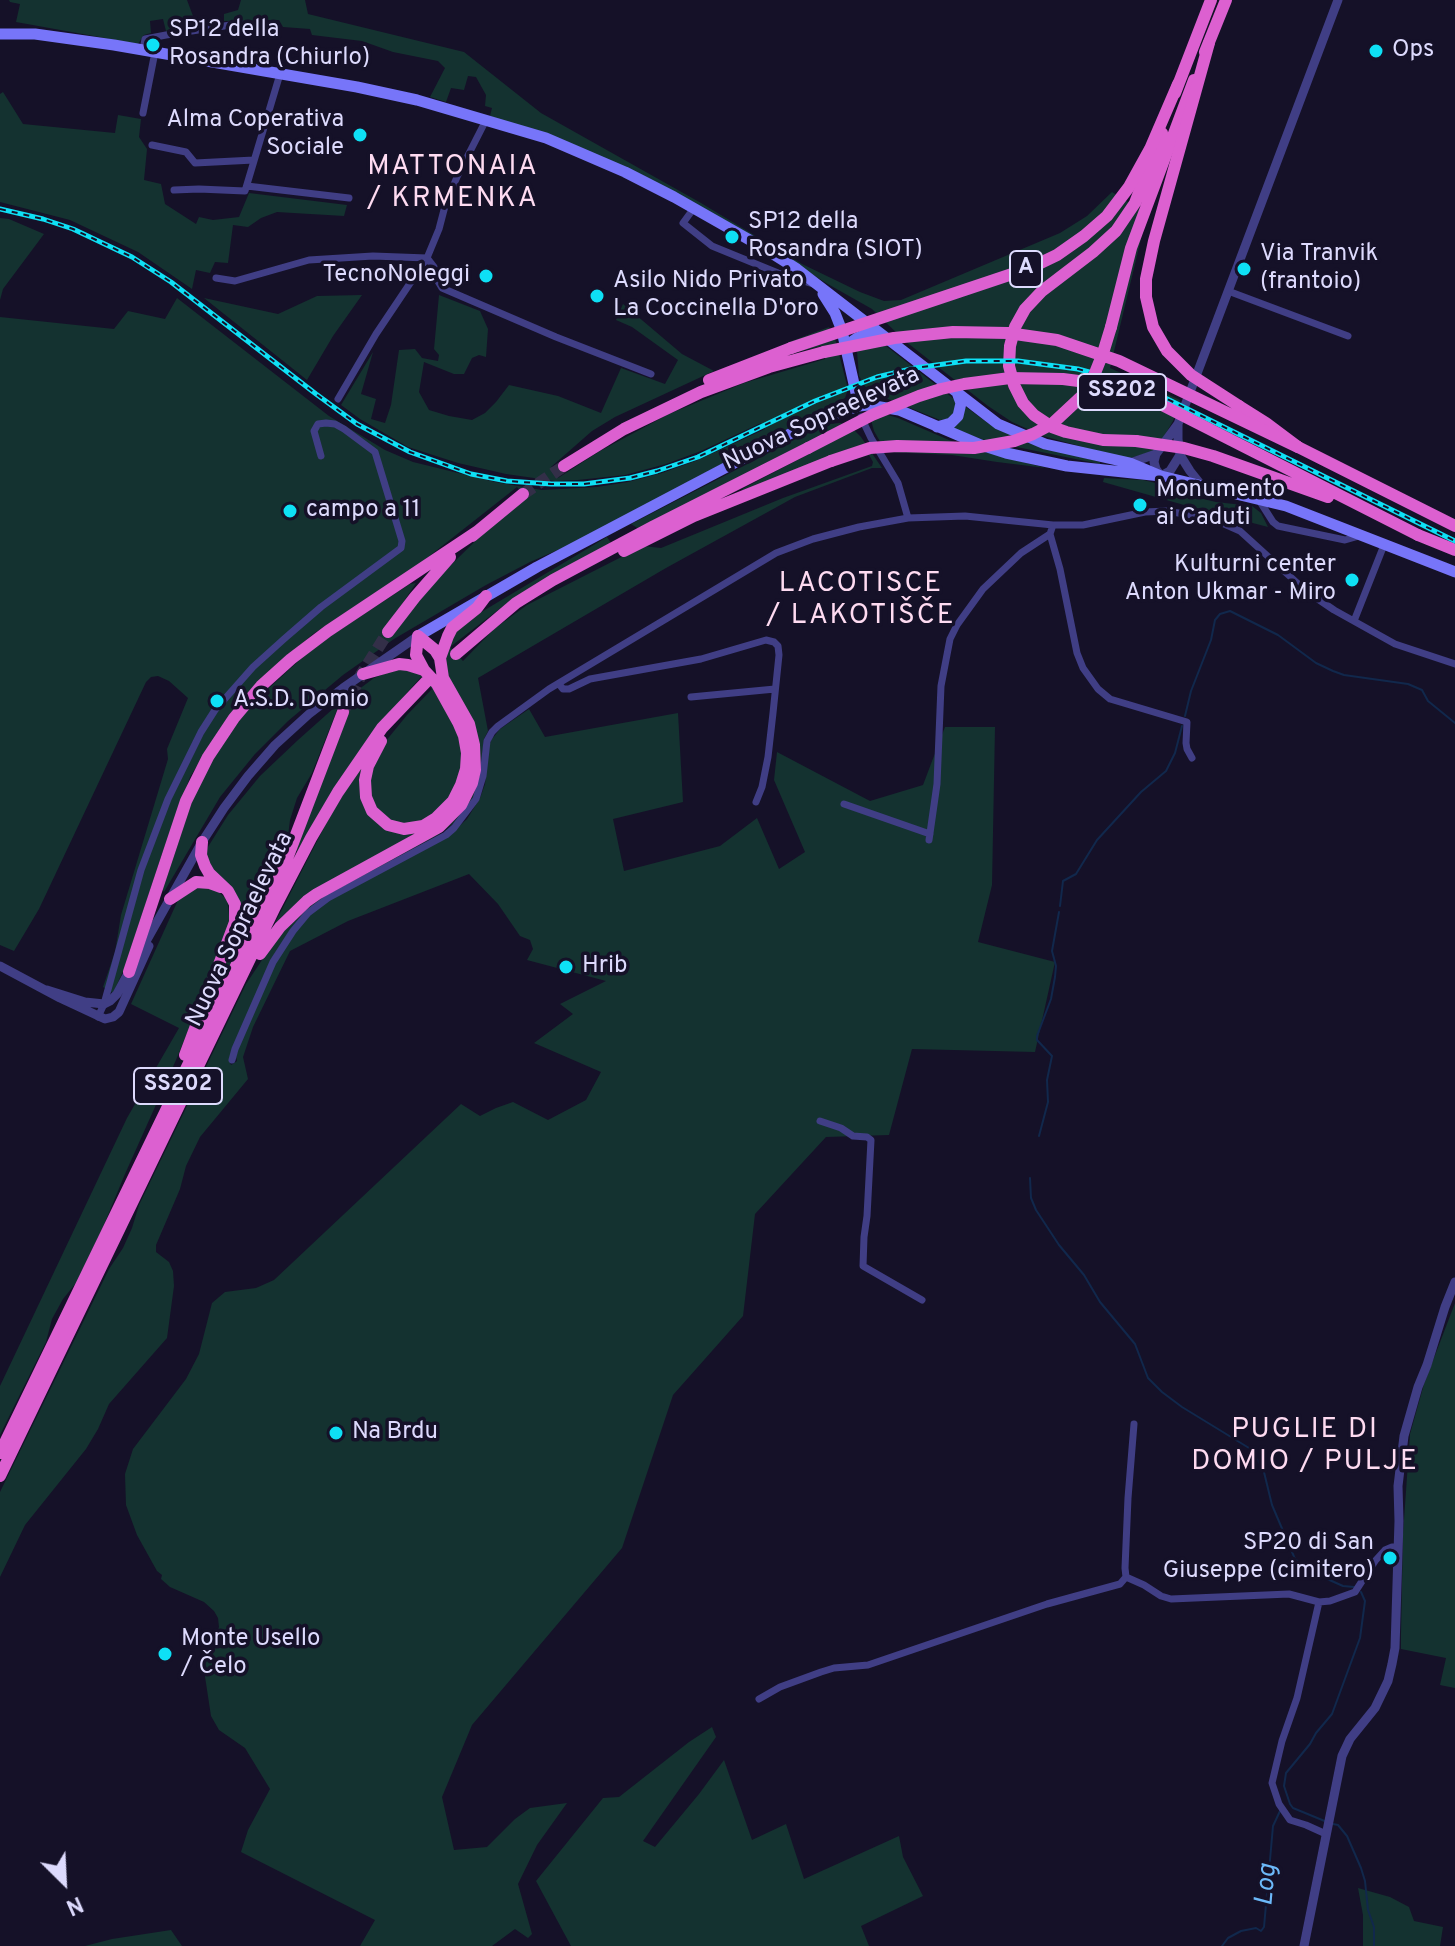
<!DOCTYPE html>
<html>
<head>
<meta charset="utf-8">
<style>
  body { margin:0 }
  #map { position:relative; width:1455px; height:1946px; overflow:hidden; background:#151128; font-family:Overpass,sans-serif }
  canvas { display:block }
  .north { position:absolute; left:24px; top:1842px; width:80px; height:80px; -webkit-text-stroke:6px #151128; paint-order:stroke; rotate:156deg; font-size:22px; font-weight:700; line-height:32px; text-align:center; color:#dddafd }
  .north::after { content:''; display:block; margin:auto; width:28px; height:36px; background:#dddafd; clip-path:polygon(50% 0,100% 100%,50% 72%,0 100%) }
</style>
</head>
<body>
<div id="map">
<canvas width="1455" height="1946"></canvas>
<div class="north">N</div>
</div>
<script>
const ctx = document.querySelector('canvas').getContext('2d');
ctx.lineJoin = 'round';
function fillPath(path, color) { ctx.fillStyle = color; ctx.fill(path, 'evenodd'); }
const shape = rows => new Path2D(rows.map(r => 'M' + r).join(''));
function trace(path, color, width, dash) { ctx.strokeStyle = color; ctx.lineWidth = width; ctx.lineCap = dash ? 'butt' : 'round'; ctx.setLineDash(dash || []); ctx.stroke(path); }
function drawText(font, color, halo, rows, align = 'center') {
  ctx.font = font + ' Overpass,sans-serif'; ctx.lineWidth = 7; ctx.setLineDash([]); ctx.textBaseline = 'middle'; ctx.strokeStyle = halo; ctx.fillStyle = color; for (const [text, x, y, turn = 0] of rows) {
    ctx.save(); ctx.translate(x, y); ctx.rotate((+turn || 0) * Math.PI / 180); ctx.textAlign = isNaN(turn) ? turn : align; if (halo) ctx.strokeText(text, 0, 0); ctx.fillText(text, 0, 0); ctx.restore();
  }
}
fillPath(shape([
  [9,0,187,0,196,24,166,31,163,19,150,21,151,33,144,35,138,44,16,22,20,4,10,2],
  [241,0,305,0,308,14,464,52,541,113,701,203,802,264,860,292,884,301,901,300,1060,233,1087,216,1112,192,1147,214,1110,368,1180,400,1173,421,1157,448,1151,452,1127,459,1043,436,1012,422,988,406,905,341,872,309,826,283,781,254,627,168,490,116,492,108,485,106,486,95,476,77,468,76,464,90,451,88,446,102,430,97,445,68,438,61,393,52,362,41,312,35,310,29,283,27,279,20,224,21,224,14,238,10],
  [3,92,23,124,115,133,118,115,141,119,139,137,147,149,144,180,161,184,165,204,196,224,199,217,213,220,239,217,249,193,347,205,344,216,277,212,261,218,248,227,233,225,228,263,215,262,210,273,196,270,192,289,138,252,70,220,0,202,0,94],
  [0,218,9,219,44,234,3,289,0,300],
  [362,295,333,336,307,380,204,298,278,314,317,296],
  [439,295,480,311,488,329,486,357,479,355,472,358,464,374,454,374,424,362,419,392,429,410,449,416,472,420,485,413,496,402,509,385,558,396,601,413,621,368,665,384,678,360,632,327,616,320,623,304,682,354,714,371,615,417,592,431,551,467,564,466,558,478,600,451,669,414,744,383,825,359,822,346,793,353,789,342,829,327,836,342,848,389,845,398,832,405,576,542,530,562,486,585,394,639,343,675,288,721,255,754,220,797,164,892,161,886,191,801,223,739,259,697,314,647,410,584,416,583,385,630,523,494,517,487,418,565,313,634,284,659,220,729,190,777,161,857,125,967,113,993,103,987,115,952,121,915,168,759,167,749,188,698,169,681,158,676,151,677,146,682,39,909,14,951,0,945,0,317,114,329,128,311,165,319,177,298,329,416,385,450,413,462,495,482,542,490,597,487,628,482,662,473,698,460,765,429,761,423,701,451,666,464,625,475,578,480,555,481,506,474,458,463,408,447,360,419,341,405,373,352,361,394,376,399,371,419,385,423,391,405,399,350,415,349,422,358,438,361,439,355,434,349],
  [881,342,954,399,957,407,955,412,947,419,940,420,868,391,859,376,857,351],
  [966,407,989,424,1027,443,1100,462,1100,464,987,441,951,428],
  [868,409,898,418,949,440,984,452,1046,468,997,462,952,455,886,452,874,431],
  [841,423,853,429,861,437,882,468,872,468,795,497,666,568,478,678,488,731,484,739,479,785,469,805,455,822,438,835,324,898,306,911,278,949,252,1003,229,1059,231,1065,237,1061,236,1057,239,1046,274,965,282,950,298,928,318,907,333,897,406,859,454,831,467,819,480,798,485,784,489,745,492,739,500,729,529,709,545,737,678,713,683,802,613,819,624,871,720,846,757,818,779,869,805,852,774,780,777,752,870,801,923,785,945,727,995,727,992,885,978,942,1055,962,1035,1052,912,1049,889,1135,826,1137,755,1214,743,1316,673,1395,622,1548,472,1725,442,1797,454,1850,487,1847,515,1819,530,1808,567,1803,537,1845,518,1884,532,1934,528,1938,515,1929,492,1946,360,1946,375,1920,241,1852,248,1830,270,1789,245,1748,219,1730,211,1716,204,1670,205,1660,219,1627,218,1618,214,1611,204,1602,170,1587,161,1579,162,1575,157,1571,137,1535,126,1505,125,1474,133,1449,186,1379,199,1354,212,1303,225,1292,256,1288,274,1280,461,1104,480,1116,496,1108,513,1102,548,1120,586,1100,601,1072,534,1043,573,1014,560,1004,606,981,527,960,533,949,530,940,520,936,498,904,469,874,348,921,290,951,253,1027,243,1057,248,1079,200,1137,186,1166,180,1189,156,1245,156,1252,169,1262,173,1271,174,1286,167,1338,109,1404,98,1429,86,1449,25,1525,0,1577,0,1492,109,1269,123,1248,132,1228,139,1205,246,984,266,954,282,933,307,907,323,896,440,832,457,818,469,800,475,788,479,766,477,737,474,727,447,675,446,659,446,651,450,639,457,629,473,617,607,537,611,543,537,583,502,607,450,647,463,661,494,629,527,605,643,546,661,548,783,498,872,466,873,462,869,455,833,465,829,458,743,491,742,489,811,453,805,444,639,529,631,524,825,424],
  [1104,478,1143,480,1177,488,1199,498,1216,502,1252,506,1261,513,1268,527,1184,505,1103,482],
  [396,669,413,670,428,680,457,729,463,755,459,780,447,803,420,823,395,823,376,808,370,794,371,773,381,747,407,715,432,689,421,677,390,712,299,850,296,851,343,712,337,710,312,773,297,798,290,820,287,844,222,984,205,1017,238,925,208,863,206,850,228,815,260,776,298,740,335,707,374,678],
  [362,765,367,811,418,832,275,923,332,812],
  [197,886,215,888,226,899,228,906,230,925,222,948,176,1060,125,1174,103,1227,76,1283,63,1299,52,1319,46,1342,0,1435,0,1386,127,1118,179,1028,131,1004,178,900],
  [1455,1303,1455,1688,1440,1685,1446,1658,1401,1649,1401,1633,1403,1534,1410,1434,1424,1384],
  [712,1727,716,1737,643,1841,655,1847,699,1794,724,1760,752,1840,786,1824,804,1879,899,1836,903,1857,923,1896,861,1926,869,1946,571,1946,536,1881,603,1798,619,1797,689,1742],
  [1358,1888,1390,1897,1409,1907,1414,1921,1443,1927,1440,1946,1363,1946,1363,1915],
  [171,1930,182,1946,85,1946,112,1939]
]), '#143230');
trace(shape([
  [1185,716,1191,691,1211,640,1215,620,1220,614,1230,611,1278,635,1316,663,1333,671,1344,675,1408,684,1422,690,1428,701,1455,723],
  [1060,906,1063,881,1076,874,1097,840,1141,792,1166,771,1175,753,1182,726],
  [1039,1136,1048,1102,1047,1080,1052,1056,1037,1040,1037,1036,1051,999,1055,977,1056,966,1052,951,1059,912],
  [1030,1178,1031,1198,1036,1210,1059,1245,1084,1275,1100,1302,1135,1344,1148,1378,1162,1392,1182,1407,1249,1448,1263,1468,1272,1505,1295,1559,1306,1569,1325,1578,1343,1586,1354,1587],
  [1327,1822,1293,1808,1290,1804,1284,1786,1286,1773,1310,1744,1316,1733,1332,1714,1360,1638,1365,1601,1361,1592],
  [1333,1824,1338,1825,1347,1836,1361,1868,1365,1881,1368,1910,1374,1927,1374,1946],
  [1222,1946,1228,1938,1241,1931,1256,1928,1261,1931,1264,1927,1273,1826,1280,1811]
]), '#11284c', 2);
trace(shape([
  [523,494,564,466],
  [343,712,361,675,388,632]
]), '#332f48', 12, [12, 6]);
trace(shape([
  [143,50,145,39,166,35,237,24,275,26],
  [143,113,155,52],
  [152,145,186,152,195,163,254,160],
  [247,186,349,198],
  [174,190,199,189,245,191,280,74],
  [694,208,683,223,712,246,778,273,813,284],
  [216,278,235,281,309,260,373,256,427,258,434,267,436,278,442,288,556,337,651,374],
  [1228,291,1348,336],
  [338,399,376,334,427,258,439,229,445,206,457,177,486,120],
  [861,417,871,438,898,483,908,518,965,516,1053,525,1083,525,1145,512,1167,511,1213,519,1240,531,1306,591,1334,610,1395,644,1455,664],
  [1259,500,1273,522,1278,526,1345,540,1359,536],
  [1050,534,1060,569,1077,653,1083,668,1098,689,1110,699,1187,722,1186,743,1187,749,1192,758],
  [1354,621,1384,545],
  [559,684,563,689,569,689,590,679,701,659,766,640,774,642,778,646,779,655,773,713,768,757,762,787,756,802],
  [691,697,775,689],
  [844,804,930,834],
  [929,840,937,784,941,686,950,639,957,625,983,589,1021,553,1050,534,1053,525],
  [98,1017,104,1004,141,870,168,799,201,732,215,710,253,667,284,639,321,607,401,548,402,541,375,452,344,429,335,424,326,423,318,424,314,431,321,456],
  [232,1060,235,1049,273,962,293,931,308,913,328,898,446,835,454,828,476,799,483,776,487,741,492,732,498,726,549,689,776,553,813,539,859,527,908,518],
  [820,1121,841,1128,853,1136,867,1137,871,1140,867,1216,864,1237,863,1266,922,1300],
  [1126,1577,1144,1585,1161,1596,1171,1599,1289,1594,1319,1602,1330,1601,1355,1592,1375,1561,1385,1550,1392,1547,1398,1547],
  [1126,1577,1125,1568,1128,1498,1134,1424],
  [1319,1602,1297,1698,1282,1741,1272,1783,1279,1804,1290,1820,1306,1825,1326,1834],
  [759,1699,780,1687,821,1672,834,1668,868,1665,1047,1604,1120,1584,1126,1577]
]), '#403e85', 7);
trace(shape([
  [1178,424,1178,439,1180,455,1190,471,1202,486],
  [1156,454,1154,462,1156,469,1161,476,1170,471,1180,455],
  [1130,463,1156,454,1178,424,1338,0],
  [140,952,202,842,224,808,248,776,275,745,309,714,343,688,418,636],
  [0,966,60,998,105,1019,113,1017,119,1012,149,946],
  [47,990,85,1002,104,1004,110,1001,117,994,131,968],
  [1304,1946,1342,1756,1350,1739,1375,1708,1388,1681,1392,1664,1395,1648,1399,1521,1398,1486,1404,1436,1418,1387,1427,1365,1445,1307,1455,1282]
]), '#403e85', 9);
trace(shape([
  [0,34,35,34,114,45,357,87,417,100,546,138,625,172,674,197,762,247,797,269,998,424,1045,444,1130,463,1161,476],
  [823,294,835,313,842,331,859,406],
  [847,350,850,343,857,338,866,334,878,332],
  [937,427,951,423,958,416,961,403,958,395],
  [418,636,537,567,818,419,859,406,868,405,899,410,981,445,1006,453,1067,466,1161,476,1286,506,1455,572]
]), '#7775f9', 11);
trace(shape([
  [1205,52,1226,0],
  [1175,93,1211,0],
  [1111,327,1131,248,1194,80],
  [709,380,791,348],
  [1239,406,1266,423,1298,447,1455,526],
  [1136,441,1103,440,1066,432,1052,427,1034,415,1023,403,1014,385,1009,366,1010,346,1015,327,1025,309,1042,291,1093,252,1116,231,1135,203,1162,133],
  [564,466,624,429,701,392,769,367,824,352],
  [1418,535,1455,550],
  [472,536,523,494],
  [624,551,694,516,831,461],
  [388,632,415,597,450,557],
  [456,654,516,603,553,580,654,526,808,448],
  [363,674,399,664,408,665,424,670],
  [381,741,368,766,365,780,366,797,372,811,388,825,404,829,423,826,436,818,453,801,461,785,466,769,467,753,464,736,458,722,437,684,424,670,416,655,418,636,435,650,440,658],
  [170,899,196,882,210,883,221,887],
  [260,954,280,927,307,901,317,894,439,827,461,805,472,783,475,770,474,745,469,724,443,678,440,658,448,636,452,628,477,608,486,596],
  [129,972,186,801,208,757,234,718,261,686,291,659,328,631,478,531],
  [185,1055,235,922,235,904,228,891,209,873,205,866,201,855,202,842],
  [0,1453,283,869,343,712],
  [0,1476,275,907,311,838,338,792,382,728,426,682]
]), '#dc60d0', 12);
const rail = shape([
  [0,209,43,219,73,229,132,257,171,282,316,394,357,424,410,452,471,474,507,481,551,484,584,484,630,478,657,471,698,457,815,401,877,377,915,368,966,361,1018,361,1078,369,1126,382,1151,391,1455,541]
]);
trace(rail, '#0ee0f5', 5);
trace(rail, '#151128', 2, [6]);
trace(shape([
  [1209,43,1154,241,1146,279,1146,297,1153,327,1167,351,1191,375,1239,406],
  [791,348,1030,268,1057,255,1084,236,1107,216,1129,187,1150,149,1178,84],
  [824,352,894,338,953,332,1008,333,1057,340,1119,361,1298,447],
  [1136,441,1184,448,1213,456,1328,497],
  [808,448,872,415,919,396,941,389,964,384,1010,378,1063,379,1094,383,1158,403,1418,535],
  [831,461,870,448,897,446,974,448,1014,441,1033,434,1052,424,1082,396,1093,378,1103,353,1111,327]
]), '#dc60d0', 12);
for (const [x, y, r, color] of [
  [153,45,8,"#0ee0f5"],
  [1376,51,8,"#0ee0f5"],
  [360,135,8,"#0ee0f5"],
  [732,237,8,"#0ee0f5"],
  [1244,269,8,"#0ee0f5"],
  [486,276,8,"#0ee0f5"],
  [597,296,8,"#0ee0f5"],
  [1140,505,8,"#0ee0f5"],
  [290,511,8,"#0ee0f5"],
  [1352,580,8,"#0ee0f5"],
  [217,701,8,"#0ee0f5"],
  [566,967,8,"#0ee0f5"],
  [336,1433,8,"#0ee0f5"],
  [1390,1558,8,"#0ee0f5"],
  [165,1654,8,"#0ee0f5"]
]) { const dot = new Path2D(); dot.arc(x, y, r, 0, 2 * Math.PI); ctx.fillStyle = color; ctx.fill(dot); trace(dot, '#151128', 3); }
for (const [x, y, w] of [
  [1026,269,32],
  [1122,392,88],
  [178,1086,88]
]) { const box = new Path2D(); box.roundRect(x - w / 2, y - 18, w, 36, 6); ctx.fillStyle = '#151128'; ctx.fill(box); trace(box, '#dddafd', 2); }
drawText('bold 22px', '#dddafd', null, [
  ["A",1026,269],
  ["SS202",1122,392],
  ["SS202",178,1086]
]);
drawText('24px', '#dddafd', '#151128', [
  ["SP12 della",169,31],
  ["Rosandra (Chiurlo)",169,59],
  ["Ops",1392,51],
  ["Alma Coperativa",344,121,"right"],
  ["Sociale",344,149,"right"],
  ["SP12 della",748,223],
  ["Rosandra (SIOT)",748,251],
  ["Via Tranvik",1260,255],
  ["(frantoio)",1260,283],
  ["TecnoNoleggi",470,276,"right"],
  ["Asilo Nido Privato",613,282],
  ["La Coccinella D'oro",613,310],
  ["Monumento",1156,491],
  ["ai Caduti",1156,519],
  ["campo a 11",306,511],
  ["Kulturni center",1336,566,"right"],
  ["Anton Ukmar - Miro",1336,594,"right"],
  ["A.S.D. Domio",233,701],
  ["Hrib",582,967],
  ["Na Brdu",352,1433],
  ["SP20 di San",1374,1544,"right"],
  ["Giuseppe (cimitero)",1374,1572,"right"],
  ["Monte Usello",181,1640],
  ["/ Čelo",181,1668]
], 'left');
drawText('24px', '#dddafd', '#151128', [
  ["Nuova Sopraelevata",822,420,-25],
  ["Nuova Sopraelevata",241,930,-64]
]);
drawText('italic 26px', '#6cb9f9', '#151128', [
  ["Log",1268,1885,-85]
]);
ctx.letterSpacing = '2px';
drawText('28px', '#fedbf1', '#151128', [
  ["MATTONAIA",453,168],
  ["/ KRMENKA",453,200],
  ["LACOTISCE",861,585],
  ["/ LAKOTIŠČE",861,617],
  ["PUGLIE DI",1305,1431],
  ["DOMIO / PULJE",1305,1463]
]);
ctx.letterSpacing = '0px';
</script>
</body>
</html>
